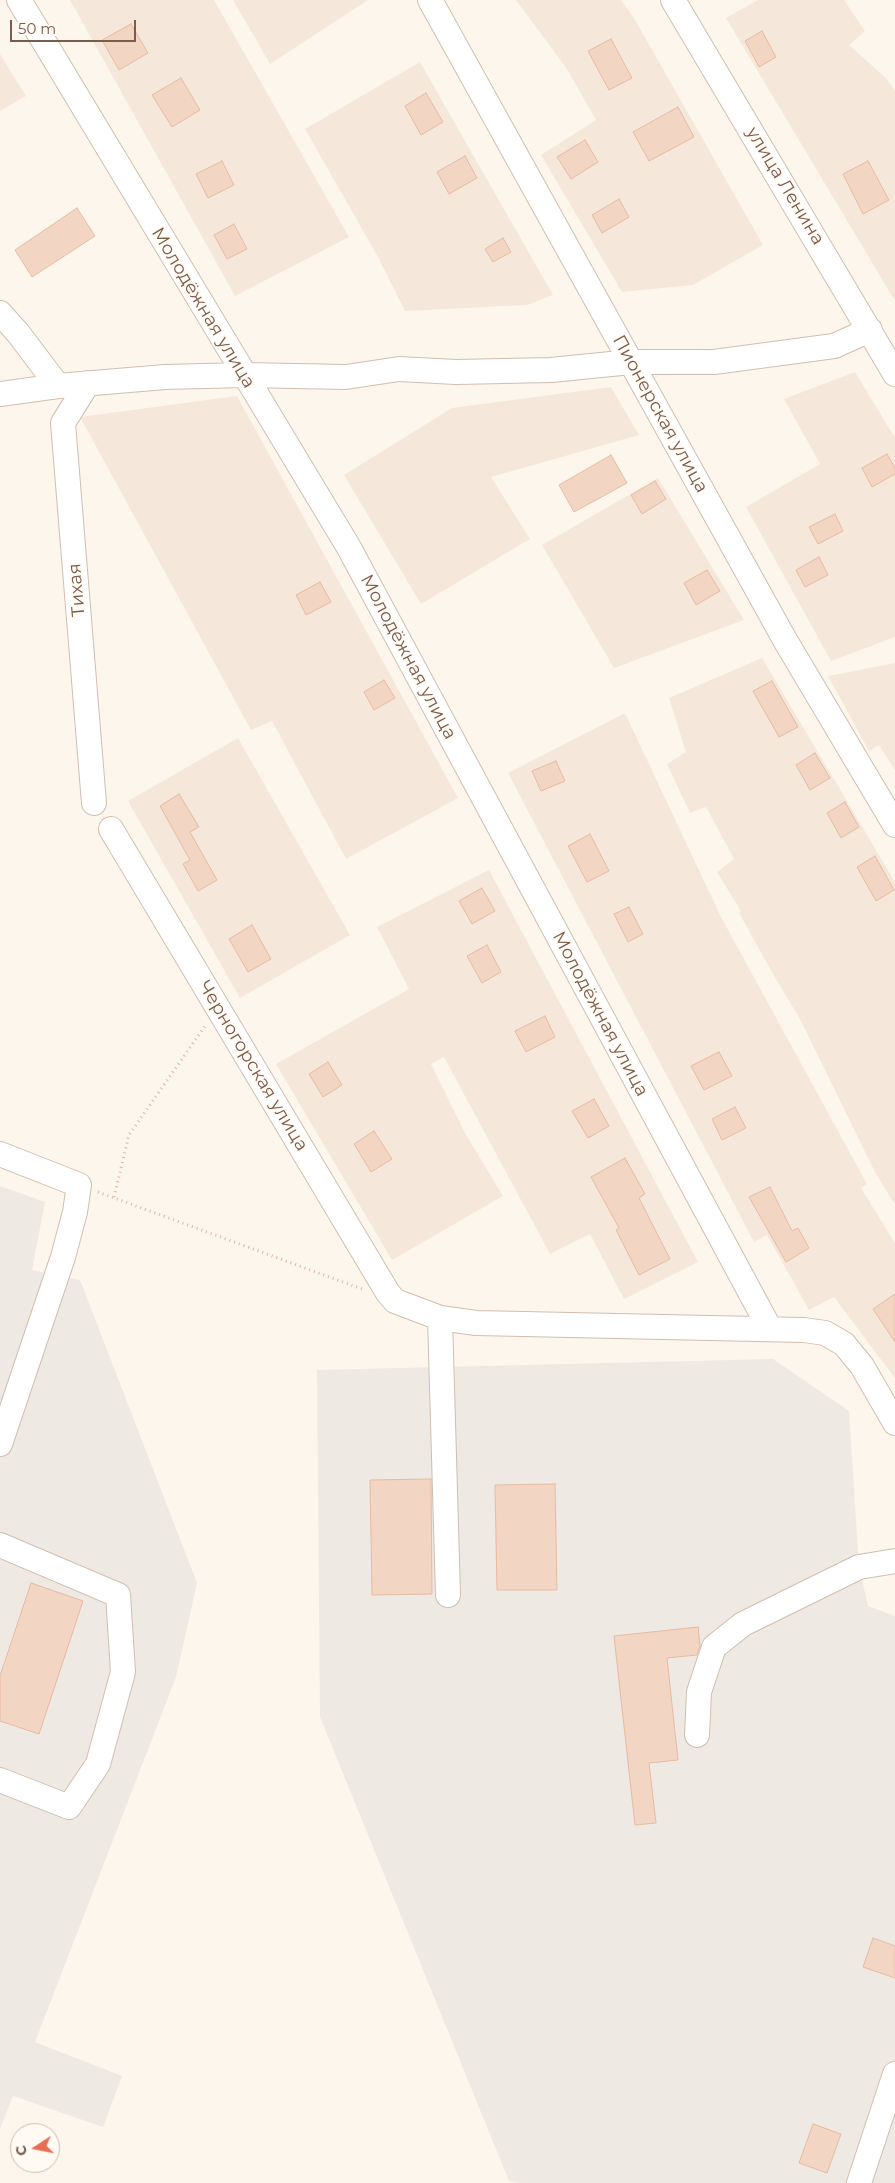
<!DOCTYPE html>
<html>
<head>
<meta charset="utf-8">
<style>
  body { margin:0 }
  #map { position:relative; width:895px; height:2183px; overflow:hidden; background:#fdf6ec; font-family:Montserrat,sans-serif }
  canvas { display:block }
  .north { position:absolute; left:10px; top:2123px; width:50px; height:50px; box-sizing:border-box; background:#fffaf3; border:1px solid #cabbb1; border-radius:50%; rotate:259deg; font-size:14px; font-weight:700; line-height:20px; text-align:center; color:#7a5c4d }
  .north::after { content:''; display:block; margin:auto; width:18px; height:22px; background:#e76f51; clip-path:polygon(50% 0,100% 100%,50% 72%,0 100%) }
  .scale { position:absolute; left:10px; top:20px; width:126px; height:22px; box-sizing:border-box; border:2px solid #7a5c4d; border-top:0; padding-left:6px; font-size:15px; line-height:18px; white-space:nowrap; color:#7a5c4d; -webkit-text-stroke:4px #fffaf3; paint-order:stroke }
</style>
</head>
<body>
<div id="map">
<canvas width="895" height="2183"></canvas>
<div class="north">С</div>
<div class="scale">50 m</div>
</div>
<script>
const ctx = document.querySelector('canvas').getContext('2d');
ctx.lineJoin = 'round';
function fillPath(path, color) { ctx.fillStyle = color; ctx.fill(path, 'evenodd'); }
const shape = rows => new Path2D(rows.map(r => 'M' + r).join(''));
function trace(path, color, width, dash) { ctx.strokeStyle = color; ctx.lineWidth = width; ctx.lineCap = dash ? 'butt' : 'round'; ctx.setLineDash(dash || []); ctx.stroke(path); }
function drawText(font, color, halo, rows, align = 'center') {
  ctx.font = font + ' Montserrat,sans-serif'; ctx.lineWidth = 4; ctx.setLineDash([]); ctx.textBaseline = 'middle'; ctx.strokeStyle = halo; ctx.fillStyle = color; for (const [text, x, y, turn = 0] of rows) {
    ctx.save(); ctx.translate(x, y); ctx.rotate((+turn || 0) * Math.PI / 180); ctx.textAlign = isNaN(turn) ? turn : align; if (halo) ctx.strokeText(text, 0, 0); ctx.fillText(text, 0, 0); ctx.restore();
  }
}
fillPath(shape([
  [70,0,214,0,349,237,235,296],
  [233,0,368,0,270,64],
  [516,0,621,0,634,18,763,245,693,285,622,292,541,155,596,120,567,69],
  [758,0,844,0,865,31,849,45,887,79,895,91,895,301,726,18],
  [0,54,26,96,0,111],
  [420,62,553,295,527,305,405,311,378,257,305,129],
  [855,372,895,438,895,637,831,661,746,507,820,464,784,399],
  [611,387,639,435,491,477,530,539,421,604,344,475,452,408],
  [237,396,458,798,346,859,272,721,251,730,80,417],
  [658,478,744,620,614,668,542,545],
  [762,658,895,882,895,1205,875,1172,800,1019,773,974,739,913,741,911,717,872,734,859,706,807,690,813,667,764,686,752,669,698],
  [895,663,895,770,879,745,869,751,828,676],
  [625,713,721,917,867,1184,861,1188,895,1243,895,1378,834,1297,809,1310,767,1235,754,1242,508,773],
  [238,738,350,935,240,998,128,801],
  [489,870,698,1262,624,1299,590,1234,550,1254,444,1057,431,1064,465,1133,503,1196,392,1260,276,1064,409,989,377,927]
]), '#f5e8da');
fillPath(shape([
  [0,1186,45,1202,32,1270,80,1280,197,1583,176,1677,35,2042,122,2076,103,2127,13,2096,0,2129],
  [773,1359,849,1411,859,1567,868,1606,895,1616,895,2183,520,2183,509,2181,320,1717,317,1370]
]), '#efe9e4');
const building = shape([
  [131,24,148,53,119,70,102,40,131,24],
  [762,31,776,57,759,67,745,41,762,31],
  [611,39,632,78,609,90,588,51,611,39],
  [181,78,200,110,172,127,152,95,181,78],
  [426,93,443,122,421,135,405,106,426,93],
  [678,107,694,137,649,161,633,132,678,107],
  [585,140,598,162,571,179,557,157,585,140],
  [465,156,477,178,449,194,437,172,465,156],
  [222,161,234,185,208,198,196,174,222,161],
  [868,161,889,200,863,214,843,174,868,161],
  [619,199,629,217,602,233,592,215,619,199],
  [77,208,95,236,32,277,15,250,77,208],
  [234,224,247,249,227,259,214,235,234,224],
  [503,238,511,252,493,262,485,249,503,238],
  [887,454,895,468,895,474,872,487,862,468,887,454],
  [611,455,627,483,574,512,559,485,611,455],
  [655,481,666,499,642,514,631,495,655,481],
  [835,514,843,531,818,544,809,527,835,514],
  [819,557,828,575,805,587,796,570,819,557],
  [707,570,720,591,696,605,684,583,707,570],
  [320,582,331,602,306,615,296,595,320,582],
  [384,680,395,698,374,710,364,692,384,680],
  [772,681,798,727,779,737,753,691,772,681],
  [815,753,830,778,810,790,796,765,815,753],
  [556,761,565,781,541,791,532,771,556,761],
  [179,794,199,827,190,832,217,880,198,891,183,864,190,860,160,806,179,794],
  [845,802,859,827,841,838,827,813,845,802],
  [590,834,609,871,587,882,568,846,590,834],
  [875,856,894,890,876,901,857,867,875,856],
  [482,888,495,911,472,924,459,901,482,888],
  [629,907,643,934,628,942,614,914,629,907],
  [252,925,271,959,248,972,229,939,252,925],
  [487,945,501,972,482,983,467,956,487,945],
  [545,1016,555,1037,526,1052,515,1031,545,1016],
  [719,1052,732,1076,704,1090,691,1066,719,1052],
  [328,1062,342,1085,323,1097,309,1074,328,1062],
  [594,1099,609,1126,588,1138,572,1111,594,1099],
  [735,1107,746,1128,722,1140,712,1119,735,1107],
  [374,1131,392,1159,371,1172,354,1144,374,1131],
  [625,1158,645,1194,639,1198,670,1259,639,1275,616,1230,619,1228,591,1177,625,1158],
  [770,1187,792,1231,798,1228,809,1248,786,1262,749,1197,770,1187],
  [895,1294,895,1342,873,1309,895,1294],
  [431,1479,432,1594,372,1595,370,1480,431,1479],
  [555,1484,557,1590,497,1590,495,1485,555,1484],
  [31,1583,83,1601,39,1734,0,1721,0,1676,31,1583],
  [698,1627,700,1646,697,1655,667,1658,678,1760,649,1763,656,1823,635,1825,614,1636,698,1627],
  [873,1938,895,1946,895,1978,863,1967,873,1938],
  [813,2124,841,2134,827,2173,799,2163,813,2124]
]);
fillPath(building, '#f3d5c3');
trace(building, '#e6bba3', 1);
const minor = shape([
  [19,0,348,546,770,1329],
  [430,0,785,640,895,825],
  [673,0,895,374],
  [0,313,18,333,58,386],
  [88,383,63,423,94,803],
  [0,394,58,386,165,377,244,375,346,377,399,369,456,372,551,370,631,362,714,362,834,346,870,330],
  [111,829,388,1293,395,1301,440,1318,476,1323,804,1330,825,1333,844,1344,862,1366,895,1423],
  [0,1154,79,1185,75,1212,63,1257,0,1444],
  [440,1318,448,1595],
  [0,1545,118,1595,123,1672,98,1764,69,1807,0,1780],
  [697,1735,699,1692,714,1647,743,1624,859,1567,895,1561],
  [859,2183,895,2074]
]);
trace(minor, '#d1beb0', 26);
trace(shape([
  [98,1192,362,1289],
  [114,1197,129,1135,205,1026]
]), '#d9b8a5', 3, [1, 4]);
trace(minor, '#fff', 24);
drawText('18px', '#7a5c4d', '#fffaf3', [
  ["улица Ленина",785,186,59],
  ["Молодёжная улица",203,308,59],
  ["Пионерская улица",660,414,61],
  ["Тихая",77,590,-95],
  ["Молодёжная улица",408,657,62],
  ["Молодёжная улица",600,1014,62],
  ["Черногорская улица",253,1066,59]
]);
</script>
</body>
</html>
